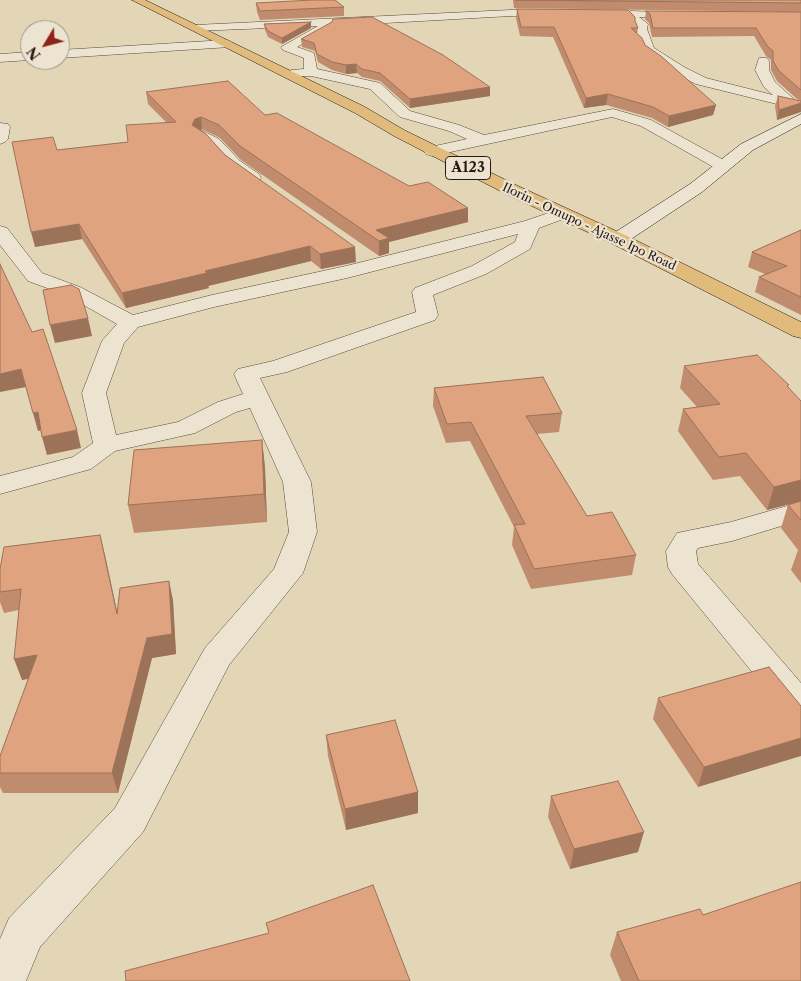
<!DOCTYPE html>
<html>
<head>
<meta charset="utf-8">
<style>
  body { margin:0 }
  #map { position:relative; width:801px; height:981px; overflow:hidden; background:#e2d6b7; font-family:"Libre Caslon Text",serif }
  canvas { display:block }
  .north { position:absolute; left:20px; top:20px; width:50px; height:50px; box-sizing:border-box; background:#ece4d0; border:1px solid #9d9385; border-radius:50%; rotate:233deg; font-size:14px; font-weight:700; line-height:20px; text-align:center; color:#271a14 }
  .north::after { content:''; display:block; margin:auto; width:18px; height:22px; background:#8f2418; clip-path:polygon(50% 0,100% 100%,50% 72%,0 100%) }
</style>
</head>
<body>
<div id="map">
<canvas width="801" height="981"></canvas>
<div class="north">N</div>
</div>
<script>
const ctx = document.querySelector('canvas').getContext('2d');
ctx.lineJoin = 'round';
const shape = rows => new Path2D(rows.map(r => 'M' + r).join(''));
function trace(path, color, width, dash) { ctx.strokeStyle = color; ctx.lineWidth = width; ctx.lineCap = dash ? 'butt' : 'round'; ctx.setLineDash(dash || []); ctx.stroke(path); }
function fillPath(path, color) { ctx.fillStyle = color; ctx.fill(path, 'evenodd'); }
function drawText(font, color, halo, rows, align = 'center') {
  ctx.font = font + ' "Libre Caslon Text",serif'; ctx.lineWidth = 4.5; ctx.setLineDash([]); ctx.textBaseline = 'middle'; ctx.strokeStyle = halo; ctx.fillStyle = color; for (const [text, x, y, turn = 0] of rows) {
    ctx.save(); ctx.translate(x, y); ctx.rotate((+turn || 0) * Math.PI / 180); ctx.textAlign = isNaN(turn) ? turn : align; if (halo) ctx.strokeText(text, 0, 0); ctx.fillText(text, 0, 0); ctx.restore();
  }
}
const street = shape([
  [511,10,554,10,560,13,554,16,511,16,332,26,331,28,297,47,314,53,317,69,380,83,410,111,459,125,484,135,613,109,651,120,729,163,731,166,729,169,717,169,641,126,612,117,432,156,426,154,424,151,426,148,467,139,449,131,400,117,370,89,311,76,291,76,289,73,291,70,304,69,304,58,283,50,281,47,318,26,195,31,189,28,195,25,511,10],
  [631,11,686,13,688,15,686,17,682,18,639,17,648,24,647,29,654,48,684,67,706,78,773,95,764,87,755,70,759,58,767,58,769,61,769,70,775,82,796,101,801,102,801,110,696,84,674,73,645,53,635,29,636,25,631,22,625,14,631,11],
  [226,40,230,41,232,44,230,47,60,58,60,50,226,40],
  [30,52,30,60,0,62,0,54,30,52],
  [0,123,8,124,10,127,8,139,5,142,0,144,0,123],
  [203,131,219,139,240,161,259,174,261,178,259,182,247,182,228,167,209,145,198,139,195,136,198,133,203,131],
  [560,209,566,210,569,214,566,218,539,228,530,249,486,274,433,295,438,315,435,320,287,372,260,378,311,482,317,532,303,573,229,665,143,832,40,947,26,981,0,981,0,939,9,918,115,808,205,648,274,569,289,532,283,482,250,408,236,412,195,433,115,451,91,469,0,494,0,476,73,457,93,443,82,393,102,341,117,324,66,295,28,281,0,245,0,226,7,228,42,273,80,287,133,315,212,295,346,266,525,221,560,209],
  [518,234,515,242,472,266,415,288,412,292,416,312,273,361,238,369,234,374,243,394,218,402,178,422,116,435,106,393,124,343,138,327,214,307,347,278,518,234],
  [801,502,801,520,732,541,698,548,696,551,698,564,801,683,801,721,789,717,672,574,668,567,666,551,677,533,731,522,801,502]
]);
const secondary = shape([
  [801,114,801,124,753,150,702,192,625,243,618,245,611,243,609,239,611,235,690,184,741,144,801,114]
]);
const highway = shape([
  [132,0,145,0,365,107,404,130,518,186,625,235,801,322,801,338,793,336,611,243,506,194,394,136,355,113,132,0]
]);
trace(street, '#56493d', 1);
trace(secondary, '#271a14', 1);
trace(highway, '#271a14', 1);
fillPath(street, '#ece4d0');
fillPath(secondary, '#ece4d0');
fillPath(highway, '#e1bb7c');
fillPath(shape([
  [513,0,801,0,801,12,514,8],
  [256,3,344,7,344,16,260,20,257,12],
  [517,9,635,21,638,28,637,34,645,45,716,105,713,115,668,127,652,118,606,105,584,108,553,37,520,36,516,18],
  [646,11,801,12,801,101,797,99,777,81,771,70,771,60,766,56,754,36,652,37,649,23,645,19],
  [311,22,311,28,282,44,268,37,265,30,264,24],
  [301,39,490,87,490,96,410,108,380,81,362,77,357,73,346,74,332,70,318,62,315,51,302,47],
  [146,92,265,115,409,186,468,208,468,222,389,242,389,253,379,256,241,160,220,138,202,129,201,130,225,155,356,262,321,269,311,261,208,286,209,288,126,308,82,239,35,247,57,150,128,142,166,122,148,104],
  [778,96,801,101,777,120,775,106],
  [801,230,801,315,755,292,759,277,765,274,748,267,752,252],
  [684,366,789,388,801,501,767,510,740,476,713,480,678,431,683,409,697,407,680,388],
  [434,388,562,413,559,432,537,434,587,516,636,555,632,575,531,589,512,545,514,527,470,441,446,443,433,406],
  [262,440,265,468,267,522,134,533,128,505],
  [801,501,801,583,791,570,798,550,781,528,788,505],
  [100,535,117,612,169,581,173,601,176,654,152,658,118,793,3,793,0,787,0,756,29,678,22,680,19,610,4,613,0,602,0,569],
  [658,698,801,706,698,787,653,719],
  [326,735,418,792,418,813,346,830,328,756],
  [551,796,638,852,570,869,548,817],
  [703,915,801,981,621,981,610,955,617,932]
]), '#c08c6d');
fillPath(shape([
  [311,22,311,28,282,44,282,38],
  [356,64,357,73,346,74,346,65],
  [490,87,490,96,410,108,410,99],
  [608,94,606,105,584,108,586,98],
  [801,103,801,112,777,120,779,110],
  [716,105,713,115,668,127,669,116],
  [201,117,202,129,197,132,192,125,195,119],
  [468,208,468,222,389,242,389,253,379,256,379,241,376,230],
  [79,224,82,239,35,247,31,232],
  [310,246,311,261,208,286,209,288,126,308,122,293,205,271],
  [355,247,356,262,321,269,320,254],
  [88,318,92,336,55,343,50,325],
  [21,369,26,387,0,392,0,374],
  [38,412,43,430,38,431,33,413],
  [77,430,81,448,47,455,42,437],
  [262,440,265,468,267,522,264,494],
  [801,480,801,501,767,510,774,487],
  [100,535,105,555,122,635,117,614],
  [169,581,173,601,176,654,152,658,118,793,112,773,147,638],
  [37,655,44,676,22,680,14,659],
  [801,738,801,756,698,787,704,767],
  [418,792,418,813,346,830,345,809],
  [644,832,638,852,570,869,574,849]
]), '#9c7259');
const building = shape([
  [312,0,335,0,344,7,260,11,256,3,312,0],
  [515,0,801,0,801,3,515,0],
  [517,9,628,10,635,17,635,21,638,28,631,28,642,38,645,45,661,56,716,105,669,116,653,107,608,94,586,98,554,27,521,27,517,9],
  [646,11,801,12,801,90,779,71,773,61,773,51,768,47,756,28,653,28,650,14,646,11],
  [372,17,443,55,490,87,410,99,380,73,362,69,356,64,346,65,332,62,317,54,314,43,301,39,332,22,333,19,372,17],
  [311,22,282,38,268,31,264,24,311,22],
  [228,81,265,115,277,113,409,186,428,182,468,208,376,230,389,238,379,241,240,146,219,125,201,117,195,119,192,125,206,134,225,155,355,247,320,254,310,246,205,271,207,273,122,293,79,224,31,232,12,142,53,137,57,150,128,142,126,125,176,122,146,92,228,81],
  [778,96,801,101,801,103,779,110,778,96],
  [801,230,801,297,759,277,787,266,752,252,801,230],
  [0,264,32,332,43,329,77,430,42,437,38,412,33,413,21,369,0,374,0,264],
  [71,285,79,289,88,318,50,325,43,290,71,285],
  [757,355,789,385,787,386,801,401,801,480,774,487,746,453,719,457,683,409,720,404,684,366,757,355],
  [543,377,562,413,526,416,587,516,612,512,636,555,534,569,514,525,525,524,471,422,447,424,434,388,543,377],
  [262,440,264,494,128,505,134,450,262,440],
  [801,501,801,520,788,505,801,501],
  [100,535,117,614,120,588,169,581,172,634,147,638,112,773,0,773,0,756,37,655,14,659,21,589,0,592,0,569,4,547,100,535],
  [769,667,801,706,801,738,704,767,658,698,769,667],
  [395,720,418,792,345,809,326,735,395,720],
  [618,781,644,832,574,849,551,796,618,781],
  [801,882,801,981,639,981,617,932,700,909,703,915,801,882],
  [373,885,410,981,126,981,125,971,269,933,266,923,373,885]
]);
fillPath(building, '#dfa37f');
trace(building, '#9c7259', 1);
drawText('12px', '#271a14', '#ece4d0', [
  ["Ilorin - Omupo - Ajasse Ipo Road",589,227,25]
]);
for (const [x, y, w] of [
  [468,168,45]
]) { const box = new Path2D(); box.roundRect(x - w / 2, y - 11.5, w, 23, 4); ctx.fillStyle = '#ece4d0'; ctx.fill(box); trace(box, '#271a14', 1); }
drawText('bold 14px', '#271a14', null, [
  ["A123",468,168]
]);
</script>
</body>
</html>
